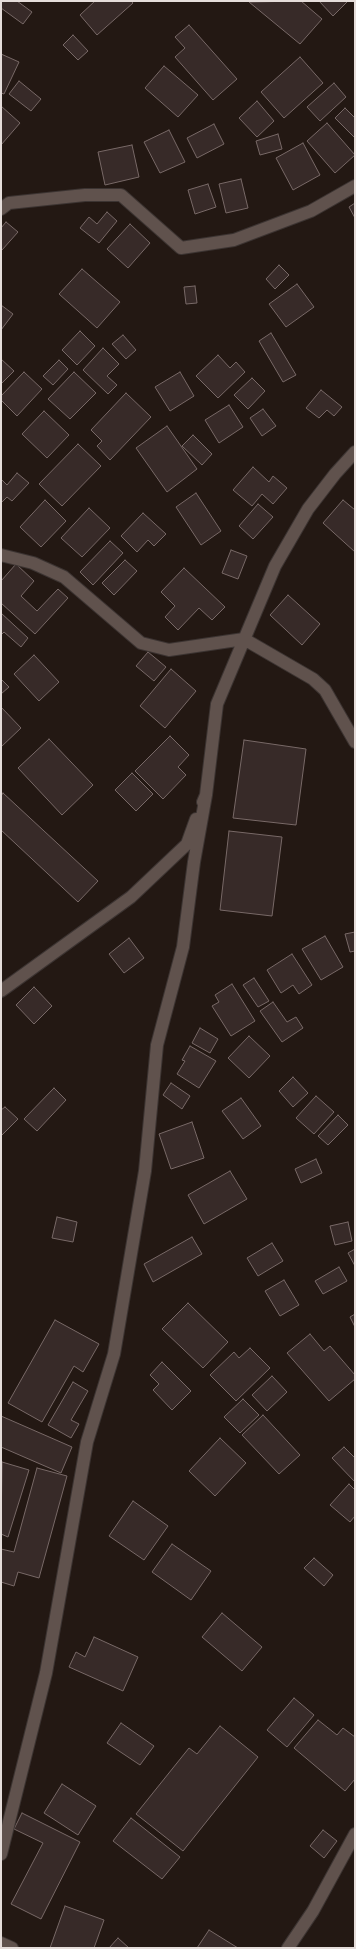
<!DOCTYPE html>
<html>
<head>
<meta charset="utf-8">
<style>
  body { margin:0 }
  #map { position:relative; width:356px; height:1949px; overflow:hidden; background:#231813; font-family:"PT Sans Narrow",sans-serif }
  canvas { display:block }
  .frame { position:absolute; inset:0; border:2px solid #e5ddda; pointer-events:none }
</style>
</head>
<body>
<div id="map">
<canvas width="356" height="1949"></canvas>
<div class="frame"></div>
</div>
<script>
const ctx = document.querySelector('canvas').getContext('2d');
ctx.lineJoin = 'round';
function fillPath(path, color) { ctx.fillStyle = color; ctx.fill(path, 'evenodd'); }
const shape = rows => new Path2D(rows.map(r => 'M' + r).join(''));
function trace(path, color, width, dash) { ctx.strokeStyle = color; ctx.lineWidth = width; ctx.lineCap = dash ? 'butt' : 'round'; ctx.setLineDash(dash || []); ctx.stroke(path); }
const building = shape([
  [1,1,17,1,32,12,23,24,1,8,1,1],
  [95,1,131,1,133,3,97,35,80,15,95,1],
  [301,1,322,19,300,44,249,2,301,1],
  [319,1,348,1,333,16,319,1],
  [189,25,237,79,213,100,175,57,185,48,175,37,189,25],
  [73,35,88,51,78,60,63,45,73,35],
  [1,54,19,62,4,94,1,93,1,54],
  [300,57,323,83,284,118,261,92,300,57],
  [164,66,198,95,178,117,145,88,164,66],
  [19,81,41,99,31,111,9,94,19,81],
  [334,83,346,97,320,121,307,107,334,83],
  [257,101,274,121,257,137,239,118,257,101],
  [1,106,20,123,1,145,1,106],
  [345,108,355,118,355,138,335,118,345,108],
  [327,123,355,155,335,173,307,141,327,123],
  [214,124,224,144,197,158,187,138,214,124],
  [169,130,185,162,160,173,144,142,169,130],
  [278,134,282,149,260,155,256,141,278,134],
  [303,143,320,175,293,190,276,158,303,143],
  [132,145,139,177,105,185,98,152,132,145],
  [241,179,248,208,226,213,219,184,241,179],
  [208,184,216,207,195,214,188,190,208,184],
  [355,203,355,218,349,207,355,203],
  [107,212,117,221,99,243,80,228,89,217,97,224,107,212],
  [6,222,18,232,2,250,1,249,1,228,6,222],
  [130,224,150,243,128,268,107,249,130,224],
  [279,265,289,275,275,289,266,279,279,265],
  [82,269,120,302,97,328,59,294,82,269],
  [297,284,314,307,286,327,269,304,297,284],
  [195,286,197,303,186,304,184,287,195,286],
  [1,305,13,314,1,330,1,305],
  [80,331,95,346,77,365,62,350,80,331],
  [271,333,296,375,283,382,259,341,271,333],
  [123,335,136,350,126,359,112,344,123,335],
  [103,348,119,364,107,376,117,385,108,394,83,370,103,348],
  [218,355,230,368,236,362,245,372,218,398,196,376,218,355],
  [1,359,14,371,1,384,1,359],
  [59,360,68,369,53,385,43,376,59,360],
  [24,372,42,389,17,416,1,400,1,396,24,372],
  [74,372,96,393,70,419,48,399,74,372],
  [180,372,194,396,170,411,155,387,180,372],
  [252,378,265,391,248,409,234,395,252,378],
  [321,390,342,407,334,416,327,410,319,418,306,408,321,390],
  [126,393,151,417,110,460,97,446,102,441,91,430,126,393],
  [229,405,243,427,219,443,205,420,229,405],
  [263,409,276,426,262,436,250,418,263,409],
  [44,411,69,435,47,458,22,434,44,411],
  [167,426,197,469,167,492,136,448,167,426],
  [193,435,212,454,202,465,182,446,193,435],
  [78,444,101,466,62,506,39,484,78,444],
  [253,467,269,482,273,476,287,488,273,504,262,494,252,506,233,490,253,467],
  [17,473,29,483,12,501,7,497,1,503,1,479,7,485,17,473],
  [196,493,221,531,201,545,176,507,196,493],
  [45,500,66,521,41,547,20,527,45,500],
  [343,500,355,510,355,552,323,523,343,500],
  [258,504,273,517,253,539,239,526,258,504],
  [89,508,110,528,82,557,61,538,89,508],
  [143,513,166,534,154,546,148,540,137,552,121,536,143,513],
  [110,541,123,553,93,585,80,572,110,541],
  [231,550,247,556,238,579,222,573,231,550],
  [125,560,137,571,114,595,102,583,125,560],
  [16,564,34,581,21,596,37,611,58,589,68,598,35,634,1,603,1,581,16,564],
  [184,568,225,607,212,620,199,608,178,630,165,617,175,606,161,592,184,568],
  [288,595,320,624,302,645,270,615,288,595],
  [1,613,28,638,21,647,4,632,1,635,1,613],
  [148,652,166,667,154,681,136,666,148,652],
  [34,655,59,682,39,701,14,674,34,655],
  [171,669,196,691,165,728,140,706,171,669],
  [1,679,9,687,1,694,1,679],
  [1,707,21,728,1,747,1,707],
  [170,736,189,755,178,767,186,775,163,799,135,771,170,736],
  [49,739,93,785,62,815,18,768,49,739],
  [244,740,306,749,296,825,233,818,244,740],
  [132,773,153,794,136,811,115,790,132,773],
  [3,793,98,881,78,902,1,830,1,796,3,793],
  [229,831,282,837,272,916,220,910,229,831],
  [355,932,355,951,350,952,345,934,355,932],
  [325,936,343,967,321,980,302,949,325,936],
  [129,938,144,958,124,973,109,954,129,938],
  [292,954,312,985,299,994,293,985,281,993,267,970,292,954],
  [254,978,269,1001,258,1007,243,985,254,978],
  [232,984,255,1021,231,1036,212,1006,219,1002,215,995,232,984],
  [34,987,52,1006,34,1024,16,1005,34,987],
  [273,1002,287,1022,296,1017,303,1028,282,1042,260,1011,273,1002],
  [200,1028,218,1039,210,1053,192,1043,200,1028],
  [249,1036,270,1056,249,1078,228,1058,249,1036],
  [190,1046,216,1061,199,1088,177,1074,185,1061,182,1060,190,1046],
  [293,1077,308,1093,293,1107,279,1091,293,1077],
  [171,1083,190,1096,182,1109,163,1095,171,1083],
  [54,1088,66,1100,37,1131,24,1119,54,1088],
  [316,1096,334,1112,314,1134,296,1118,316,1096],
  [241,1098,261,1126,243,1139,222,1111,241,1098],
  [5,1107,18,1119,1,1136,1,1110,5,1107],
  [338,1115,348,1125,328,1145,318,1136,338,1115],
  [192,1122,204,1158,171,1169,159,1134,192,1122],
  [316,1159,322,1173,301,1183,295,1169,316,1159],
  [230,1171,247,1199,204,1224,188,1195,230,1171],
  [57,1217,77,1222,73,1242,52,1238,57,1217],
  [348,1222,352,1241,335,1245,330,1226,348,1222],
  [192,1237,202,1254,153,1282,144,1264,192,1237],
  [272,1243,283,1261,258,1276,247,1258,272,1243],
  [355,1249,355,1266,348,1253,355,1249],
  [339,1267,347,1281,323,1294,315,1281,339,1267],
  [284,1280,299,1305,280,1316,265,1291,284,1280],
  [188,1303,228,1342,203,1368,162,1329,188,1303],
  [355,1314,355,1327,350,1317,355,1314],
  [55,1320,99,1344,83,1372,74,1366,42,1422,8,1403,55,1320],
  [310,1334,324,1351,330,1346,355,1375,355,1379,329,1401,287,1353,310,1334],
  [250,1348,270,1368,236,1401,210,1375,234,1352,239,1358,250,1348],
  [162,1362,191,1391,172,1410,153,1390,159,1384,150,1375,162,1362],
  [272,1376,287,1392,267,1411,252,1395,272,1376],
  [73,1382,88,1391,71,1420,79,1424,71,1438,48,1425,73,1382],
  [243,1399,259,1415,240,1433,224,1417,243,1399],
  [263,1415,300,1455,279,1474,242,1435,263,1415],
  [1,1416,72,1447,61,1473,1,1447,1,1416],
  [220,1438,246,1463,215,1496,189,1471,220,1438],
  [344,1447,355,1458,355,1482,332,1458,344,1447],
  [2,1462,29,1470,8,1537,1,1534,2,1462],
  [37,1468,67,1476,39,1578,18,1572,14,1586,1,1582,1,1549,14,1552,37,1468],
  [349,1484,355,1490,355,1516,350,1522,330,1505,349,1484],
  [133,1501,168,1526,144,1560,109,1536,133,1501],
  [172,1544,211,1571,191,1600,152,1572,172,1544],
  [314,1558,333,1575,324,1586,304,1568,314,1558],
  [222,1613,262,1647,242,1671,202,1637,222,1613],
  [94,1637,138,1657,123,1691,69,1667,76,1652,85,1657,94,1637],
  [294,1698,314,1715,287,1747,267,1730,294,1698],
  [318,1720,337,1735,343,1728,355,1737,355,1779,345,1791,294,1748,318,1720],
  [121,1723,154,1746,140,1765,107,1743,121,1723],
  [220,1726,258,1757,183,1851,136,1814,189,1748,197,1754,220,1726],
  [62,1784,96,1806,78,1835,44,1813,62,1784],
  [22,1813,80,1842,41,1919,11,1904,43,1843,14,1829,22,1813],
  [131,1818,180,1857,162,1879,113,1841,131,1818],
  [323,1830,337,1841,324,1858,310,1846,323,1830],
  [65,1906,104,1920,94,1948,50,1948,65,1906],
  [209,1930,238,1948,197,1948,209,1930],
  [118,1938,129,1948,109,1948,118,1938]
]);
fillPath(building, '#372a28');
trace(building, '#786967', 1);
const minor = shape([
  [1,209,9,203,85,195,121,195,181,248,234,240,311,211,355,186],
  [1,555,33,563,64,577,141,643,169,650,244,639,313,679,325,690,355,742],
  [203,802,206,795,217,704,275,566,308,509,335,474,355,452],
  [1,991,131,897,187,844,196,819],
  [1,1854,46,1673,87,1442,114,1354,145,1171,157,1045,183,947,194,862,206,795],
  [1,1943,12,1948],
  [288,1948,313,1911,355,1834]
]);
trace(minor, '#3c3432', 14);
trace(minor, '#60524d', 12);
</script>
</body>
</html>
